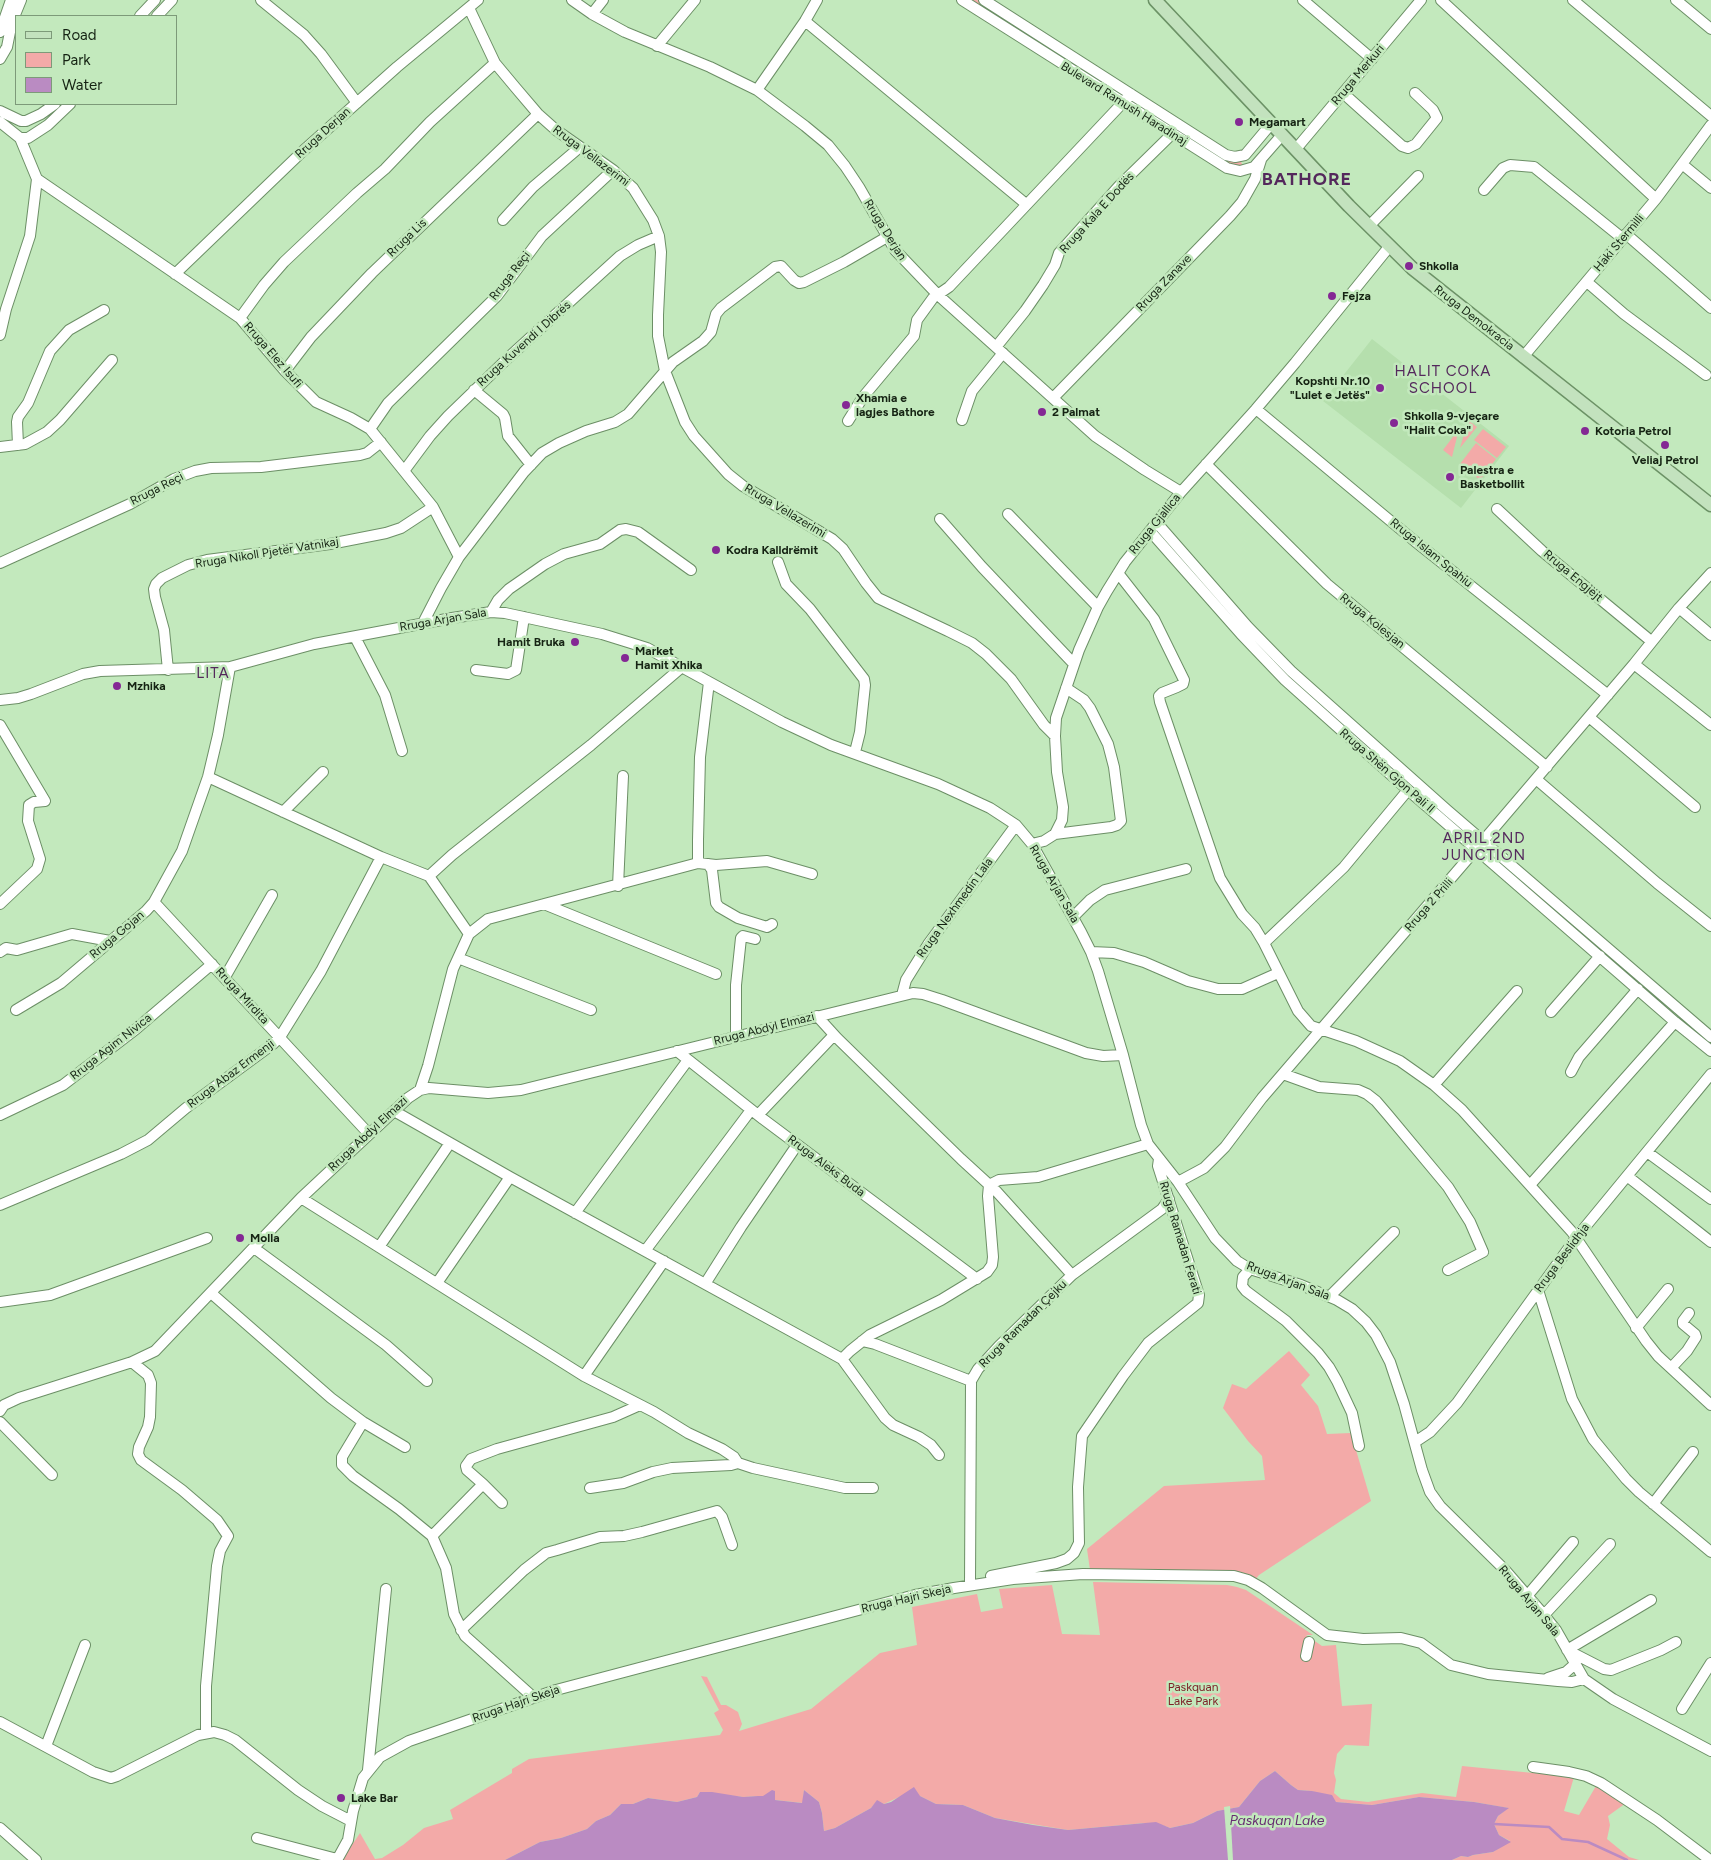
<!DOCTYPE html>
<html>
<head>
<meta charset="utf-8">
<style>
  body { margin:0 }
  #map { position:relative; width:1711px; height:1860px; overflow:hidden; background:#c3e9bd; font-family:Figtree,sans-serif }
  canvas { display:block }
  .legend { position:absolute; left:15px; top:15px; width:162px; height:90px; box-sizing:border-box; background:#c3e9bd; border:1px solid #7d9a79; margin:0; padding:6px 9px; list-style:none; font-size:15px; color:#152313 }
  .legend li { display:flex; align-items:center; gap:10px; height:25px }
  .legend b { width:25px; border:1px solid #7d9a79 }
</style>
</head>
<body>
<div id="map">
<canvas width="1711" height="1860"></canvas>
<ul class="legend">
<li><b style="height:6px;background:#c3e2be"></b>Road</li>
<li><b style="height:14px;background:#f3aaa8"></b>Park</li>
<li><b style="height:14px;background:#ba8bc2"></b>Water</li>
</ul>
</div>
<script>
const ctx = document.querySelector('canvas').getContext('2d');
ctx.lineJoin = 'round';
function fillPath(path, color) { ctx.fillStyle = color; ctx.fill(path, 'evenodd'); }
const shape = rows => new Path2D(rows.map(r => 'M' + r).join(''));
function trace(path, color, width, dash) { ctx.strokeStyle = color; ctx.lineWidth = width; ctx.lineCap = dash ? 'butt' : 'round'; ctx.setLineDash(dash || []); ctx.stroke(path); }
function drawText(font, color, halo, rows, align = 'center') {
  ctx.font = font + ' Figtree,sans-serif'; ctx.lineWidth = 5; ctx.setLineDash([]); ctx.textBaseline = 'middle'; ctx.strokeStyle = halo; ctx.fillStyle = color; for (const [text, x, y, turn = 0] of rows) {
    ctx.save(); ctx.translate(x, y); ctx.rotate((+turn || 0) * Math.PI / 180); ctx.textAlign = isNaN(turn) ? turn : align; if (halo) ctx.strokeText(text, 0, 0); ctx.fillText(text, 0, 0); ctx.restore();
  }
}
fillPath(shape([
  [1372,339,1509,446,1461,508,1323,401]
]), '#b5dfad');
fillPath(shape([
  [969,0,977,0,1119,90,1117,95],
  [1132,100,1227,160,1233,162,1241,162,1243,166,1233,167,1130,103],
  [1468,420,1477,427,1460,448],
  [1459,429,1452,457,1443,450],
  [1483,429,1506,447,1497,458,1474,440],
  [1476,443,1496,459,1480,480,1460,464],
  [1289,1351,1310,1375,1301,1385,1318,1406,1327,1434,1351,1433,1371,1501,1259,1575,1255,1580,1090,1570,1087,1549,1164,1486,1265,1480,1262,1456,1248,1441,1223,1408,1232,1384,1246,1389],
  [1093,1582,1227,1585,1237,1587,1246,1590,1270,1606,1313,1635,1306,1635,1322,1646,1336,1645,1342,1706,1372,1704,1369,1746,1345,1745,1337,1754,1334,1773,1336,1780,1334,1793,1341,1799,1368,1802,1422,1793,1456,1797,1462,1766,1574,1777,1564,1811,1579,1815,1596,1786,1626,1803,1608,1816,1610,1825,1607,1839,1629,1857,1639,1860,1452,1860,1461,1856,1468,1857,1473,1855,1493,1852,1510,1841,1499,1835,1494,1824,1498,1816,1508,1808,1474,1802,1419,1797,1372,1805,1336,1802,1312,1791,1298,1790,1291,1785,1275,1771,1260,1781,1239,1807,1217,1811,1193,1823,1170,1828,1162,1825,1145,1823,1068,1830,995,1818,963,1805,936,1804,920,1796,899,1797,884,1804,877,1801,871,1808,835,1828,824,1831,822,1813,819,1802,804,1790,803,1803,775,1800,763,1796,743,1797,700,1792,697,1797,677,1802,648,1798,633,1804,621,1804,610,1815,596,1821,587,1829,561,1838,540,1842,505,1860,342,1860,360,1833,375,1859,382,1858,403,1845,424,1828,453,1819,450,1810,512,1773,512,1769,529,1759,720,1735,723,1730,714,1713,719,1710,701,1676,707,1677,721,1705,726,1705,738,1712,742,1724,739,1731,811,1709,880,1653,917,1645,912,1607,977,1594,981,1612,1003,1608,999,1589,1052,1585,1062,1634,1100,1635]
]), '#f3aaa8');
fillPath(shape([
  [1275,1771,1291,1785,1298,1790,1312,1791,1332,1795,1336,1802,1372,1805,1419,1797,1474,1802,1509,1808,1498,1816,1494,1824,1499,1835,1511,1842,1493,1852,1473,1855,1468,1857,1461,1856,1452,1860,505,1860,540,1842,561,1838,587,1829,596,1821,610,1815,621,1804,633,1804,648,1798,677,1802,697,1797,700,1792,712,1792,743,1797,758,1796,763,1796,772,1790,775,1791,775,1800,802,1803,804,1790,819,1802,822,1813,824,1831,835,1828,871,1808,877,1800,884,1804,891,1802,914,1787,920,1796,936,1804,963,1805,995,1818,1033,1825,1068,1830,1156,1822,1170,1828,1193,1823,1217,1811,1239,1807,1260,1781]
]), '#ba8bc2');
fillPath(shape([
  [1230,1806,1233,1860,1228,1860,1224,1807]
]), '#c3e9bd');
trace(shape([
  [1494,1824,1549,1827,1562,1839,1588,1842,1627,1860]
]), '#ba8bc2', 2.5);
const minor = shape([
  [261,0,304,35,321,54,357,103],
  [572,0,592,14,625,32,710,67,757,90,805,126,828,145,845,166,859,187,895,250,938,295,1095,436,1145,470,1181,492],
  [962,0,1227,168,1240,171,1254,167,1282,135],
  [984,0,1226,155,1235,157,1245,155,1271,124],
  [1303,0,1372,59],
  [1441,0,1656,199],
  [1573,0,1711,116],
  [1676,0,1711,29],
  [469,8,495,63,515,87,538,114,556,130,613,170,633,188,653,220,659,236,661,252,658,315,658,336,665,371,685,422,694,436,728,474,743,486,832,539,843,549,866,583,878,598,948,631,972,643,986,654,1011,679,1044,725,1055,736],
  [592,14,603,0],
  [140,16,155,0],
  [157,16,172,0],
  [805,21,1026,204],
  [0,32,11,0],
  [657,46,695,0],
  [0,59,7,47,12,22,21,0],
  [757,90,805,21,817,0],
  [1343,93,1402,146,1408,148,1416,144,1437,118,1433,110,1415,93],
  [0,111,21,121,26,121,41,114,55,104],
  [0,122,20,138,37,179,240,318,285,371,316,402,351,418,370,429,433,507,459,557],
  [20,138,28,138,48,125,70,104],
  [1296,149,1421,0],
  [1682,164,1711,188],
  [1484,190,1503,168,1510,165,1534,167,1622,238],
  [503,220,533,187,580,147],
  [1369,226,1418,176],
  [1626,234,1711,308],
  [175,274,304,150,397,67,478,0],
  [1587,282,1624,314,1706,375],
  [240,318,264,285,284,262,357,193,385,169,430,122,495,63],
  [0,335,6,309,30,236,37,179],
  [996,347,1025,311,1043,285,1055,265,1059,253,1119,186,1172,134],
  [1523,357,1656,199,1711,125],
  [285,371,311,337,372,273,538,114],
  [474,390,503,414,505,418,508,436,531,465],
  [1053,398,1230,216,1242,202,1255,179,1261,160],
  [1256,409,1417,543,1608,695],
  [962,420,972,391,1003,353],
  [848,421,863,397,914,336,917,320,933,298,949,287,1131,94],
  [370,429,388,403,497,296,542,236,613,170],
  [18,445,17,422,18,417,28,403,50,351,69,330,104,310],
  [0,447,25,444,47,432,60,420,112,360],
  [1206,464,1327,584,1547,767],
  [404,471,430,436,448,416,509,357,620,256,638,245,659,236],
  [1497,509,1542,551,1651,641],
  [1008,514,1098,607],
  [940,519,982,567,1074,664],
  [1157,523,1248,627,1291,671,1447,810,1711,1037],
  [1150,531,1241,634,1285,680,1408,790,1675,1022,1711,1051],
  [778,562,786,584,810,609,864,679,865,685,860,732,855,752],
  [0,563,130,504,174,479,195,471,211,468,261,467,360,455,367,453,381,442],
  [1118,573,1154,619,1184,680,1183,684,1177,687,1162,693,1159,696,1160,702,1220,878,1242,914,1255,928,1264,943,1298,1011,1311,1026,1356,1041,1400,1061,1434,1085,1462,1110,1572,1232,1646,1341,1658,1356,1711,1405],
  [1679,608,1711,635],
  [491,612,498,600,509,589,545,564,564,554,600,544,620,530,626,529,638,532,691,570],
  [423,623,441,588,459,557,524,472,542,453,559,443,586,431,615,422,628,414,673,362,703,341,711,332,716,314,721,308,775,267,781,266,794,280,799,283,804,282,844,262,887,237],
  [355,637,385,695,402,751],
  [1634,664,1711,725],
  [168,670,164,630,155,597,154,589,156,584,162,578,188,565,207,560,330,544,386,533,401,528,433,507],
  [476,670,508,674,516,670,524,617],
  [0,700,18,698,31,694,83,674,100,671,230,667,314,644,452,618,491,612,505,613,602,634,647,648,782,722,831,745,938,784,990,808,1016,825,1032,844,1081,932,1091,952,1098,971,1123,1055,1141,1125,1148,1144,1178,1182,1215,1238,1237,1261,1250,1269,1301,1285,1337,1300,1352,1309,1366,1322,1376,1335,1390,1362,1404,1404,1422,1470,1430,1492,1440,1506,1505,1570,1544,1615,1556,1630,1584,1679,1613,1699,1711,1751],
  [1589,717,1695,807],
  [0,725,45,801,34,802,29,805,28,821,40,859,37,869,0,904],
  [208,777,381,857,429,876,469,934],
  [1536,779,1657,883,1711,926],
  [283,812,323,772],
  [1055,834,1111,827,1117,825,1121,821,1114,767,1108,744,1090,708,1084,700,1066,688],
  [1032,844,1044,841,1055,834,1062,820,1063,807,1057,772,1055,736,1056,718,1079,650,1098,607,1107,591,1125,562,1181,492,1256,409,1295,363,1389,247],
  [698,863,698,840,700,757,709,682],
  [708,864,712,870,716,903,719,907,738,918,767,927,772,924],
  [429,876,452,855,591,745,682,667],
  [618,886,623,776],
  [154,902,369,1134],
  [544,904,716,974],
  [1073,917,1090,900,1105,890,1186,869],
  [1264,943,1344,867,1408,790],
  [0,952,6,948,17,950,72,934,110,941],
  [1091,952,1114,953,1144,962,1188,981,1218,989,1242,989,1278,973],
  [458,958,591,1010],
  [225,977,272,895],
  [902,995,906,980,929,943,1016,825],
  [16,1010,61,983,146,911,154,902,182,851,208,777,218,735,230,667],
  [1551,1012,1600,956],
  [817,1016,837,1038,961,1159,997,1192,1072,1275],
  [736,1036,736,985,741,938,743,936,755,939],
  [677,1051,763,1119,977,1279],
  [1571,1072,1579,1057,1638,989],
  [1283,1074,1319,1087,1358,1090,1367,1094,1376,1101,1388,1115,1448,1187,1470,1222,1483,1252,1448,1270],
  [1434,1085,1517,991],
  [420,1090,428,1066,453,969,469,934,488,919,698,863,716,865,767,861,812,874],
  [394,1111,510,1177,842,1359,885,1418,893,1425,919,1437,931,1445,939,1455],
  [0,1115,63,1085,136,1029,212,964],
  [758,1115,834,1035],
  [1647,1152,1711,1199],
  [1627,1176,1711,1242],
  [1178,1182,1204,1168,1225,1147,1262,1098,1477,848,1634,664,1679,608,1711,573],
  [1530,1185,1675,1022],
  [301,1198,584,1376,654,1412,688,1433,722,1449,734,1457,738,1463],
  [0,1205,121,1154,148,1140,186,1108,273,1044,280,1037,321,971,381,857],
  [575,1213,688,1060],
  [379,1247,450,1143],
  [254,1248,386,1345,427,1381],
  [645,1251,751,1110],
  [1250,1269,1243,1277,1242,1286,1246,1291,1286,1321,1318,1353,1329,1367,1337,1381,1352,1413,1359,1446],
  [437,1283,510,1177],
  [705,1284,741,1227,797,1145],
  [1538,1290,1572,1399,1593,1439,1626,1479,1639,1492,1711,1552],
  [211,1293,331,1398,363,1422,405,1447],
  [1330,1296,1394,1232],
  [0,1302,50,1295,207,1238],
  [1636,1328,1668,1289],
  [862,1341,875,1344,971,1381],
  [842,1359,850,1351,870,1335,941,1300,987,1272,992,1265,993,1257,988,1196,989,1185,999,1180,1038,1177,1148,1144],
  [132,1362,148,1375,151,1383,150,1417,148,1427,139,1447,138,1454,141,1460,182,1490,217,1520,228,1536,220,1551,217,1566,206,1686,206,1732],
  [1671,1368,1687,1351,1696,1337,1695,1334,1683,1324,1683,1321,1689,1313],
  [584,1376,664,1261],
  [0,1411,4,1405,19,1398,132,1362,155,1351,301,1198,408,1098,420,1090,429,1088,488,1093,521,1090,913,993,923,994,942,1000,1086,1053,1103,1056,1123,1055],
  [0,1422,52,1475],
  [363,1422,342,1457,342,1465,353,1476,399,1509,432,1536,446,1568,454,1614,465,1636,533,1697],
  [1415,1442,1430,1432,1457,1403,1576,1238,1711,1074],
  [483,1484,502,1503],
  [590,1488,623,1483,653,1472,672,1468,731,1465,738,1463,753,1468,845,1488,873,1488],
  [1653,1504,1693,1452],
  [432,1536,483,1484,467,1470,466,1466,471,1459,497,1449,613,1417,640,1405],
  [991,1576,1056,1563,1067,1559,1074,1553,1079,1543,1078,1487,1082,1436,1123,1376,1148,1343,1198,1303,1199,1295,1158,1166,1159,1159],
  [970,1585,971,1381,978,1369,999,1346,1072,1275,1162,1209,1169,1199],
  [1527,1596,1573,1542],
  [1544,1615,1610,1544],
  [461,1630,524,1570,546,1553,557,1550,600,1537,624,1536,642,1532,717,1511,722,1517,732,1545],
  [1567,1650,1604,1669,1611,1670,1661,1650,1676,1642],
  [1567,1650,1651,1600],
  [1306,1656,1309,1642],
  [1548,1678,1566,1672,1574,1665],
  [1682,1709,1711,1663],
  [0,1722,93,1772,111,1778,117,1776,198,1735,214,1732,225,1735,235,1740,298,1790,322,1806,351,1821],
  [46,1746,85,1645],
  [1533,1767,1569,1772,1586,1776,1601,1783,1657,1820,1710,1860],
  [368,1770,386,1589],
  [0,1828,36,1860],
  [257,1838,337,1859],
  [337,1860,348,1840,353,1811,363,1778,380,1757,409,1741,556,1690,915,1595,954,1588,1013,1579,1083,1574,1234,1576,1248,1580,1262,1588,1327,1635,1363,1639,1401,1638,1421,1643,1451,1665,1488,1674,1558,1681,1572,1682,1584,1679]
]);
const major = shape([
  [1155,0,1349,206,1412,268,1711,505]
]);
trace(minor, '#6c8f66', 12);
trace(major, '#6c9266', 15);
trace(minor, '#fff', 10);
trace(major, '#c3e2be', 12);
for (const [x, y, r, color] of [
  [1239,122,5,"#842894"],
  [1409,266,5,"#842894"],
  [1332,296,5,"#842894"],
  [1380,388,5,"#842894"],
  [846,405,5,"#842894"],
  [1042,412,5,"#842894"],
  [1394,423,5,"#842894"],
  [1585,431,5,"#842894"],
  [1665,445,5,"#842894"],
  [1450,477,5,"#842894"],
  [716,550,5,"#842894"],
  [575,642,5,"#842894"],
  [625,658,5,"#842894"],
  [117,686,5,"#842894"],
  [240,1238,5,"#842894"],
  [341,1798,5,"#842894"]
]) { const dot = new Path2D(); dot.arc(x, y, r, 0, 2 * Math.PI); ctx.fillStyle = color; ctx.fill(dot); trace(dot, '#c3e9bd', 2); }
drawText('12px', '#152313', '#c3e9bd', [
  ["Rruga Merkuri",1358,75,-50],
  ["Bulevard Ramush Haradinaj",1124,104,32],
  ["Rruga Derjan",323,133,-42],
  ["Rruga Vellazerimi",591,156,37],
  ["Rruga Kala E Dodës",1097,213,-48],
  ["Rruga Derjan",885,230,58],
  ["Rruga Lis",407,238,-44],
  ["Haki Stermilli",1619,243,-50],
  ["Rruga Reçi",510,276,-52],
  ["Rruga Zanave",1164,283,-46],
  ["Rruga Demokracia",1474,318,38],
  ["Rruga Kuvendi I Dibrës",524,344,-42],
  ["Rruga Elez Isufi",273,355,49],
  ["Rruga Reçi",157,489,-27],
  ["Rruga Vellazerimi",785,511,31],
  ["Rruga Gjallica",1155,524,-51],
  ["Rruga Nikoll Pjetër Vatnikaj",267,553,-9],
  ["Rruga Islam Spahiu",1431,553,39],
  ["Rruga Engjëjt",1573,576,40],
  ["Rruga Arjan Sala",443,620,-10],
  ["Rruga Kolesjan",1372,621,39],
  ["Rruga Shën Gjon Pali II",1387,771,41],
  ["Rruga Arjan Sala",1054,884,60],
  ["Rruga 2 Prilli",1429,905,-49],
  ["Rruga Nexhmedin Lala",955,908,-54],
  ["Rruga Gojan",117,935,-40],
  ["Rruga Mirdita",242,996,47],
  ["Rruga Abdyl Elmazi",764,1029,-14],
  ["Rruga Agim Nivica",111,1047,-38],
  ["Rruga Abaz Ermenji",231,1074,-37],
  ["Rruga Abdyl Elmazi",368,1134,-43],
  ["Rruga Aleks Buda",826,1166,37],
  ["Rruga Ramadan Ferati",1180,1238,73],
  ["Rruga Beslidhja",1562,1258,-53],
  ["Rruga Arjan Sala",1288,1281,21],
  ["Rruga Ramadan Çejku",1023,1324,-45],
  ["Rruga Hajri Skeja",906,1599,-13],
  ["Rruga Arjan Sala",1529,1601,50],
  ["Rruga Hajri Skeja",516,1704,-19]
]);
drawText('bold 12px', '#152313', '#c3e9bd', [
  ["Megamart",1249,122],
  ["Shkolla",1419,266],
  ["Fejza",1342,296],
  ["Kopshti Nr.10",1370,381,"right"],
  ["\"Lulet e Jetës\"",1370,395,"right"],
  ["Xhamia e",856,398],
  ["lagjes Bathore",856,412],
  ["2 Palmat",1052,412],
  ["Shkolla 9-vjeçare",1404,416],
  ["\"Halit Coka\"",1404,430],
  ["Kotoria Petrol",1595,431],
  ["Veliaj Petrol",1665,460,"center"],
  ["Palestra e",1460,470],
  ["Basketbollit",1460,484],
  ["Kodra Kalldrëmit",726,550],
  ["Hamit Bruka",565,642,"right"],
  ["Market",635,651],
  ["Hamit Xhika",635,665],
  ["Mzhika",127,686],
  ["Molla",250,1238],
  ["Lake Bar",351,1798]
], 'left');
drawText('12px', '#7d2228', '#c3e9bd', [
  ["Paskquan",1193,1687],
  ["Lake Park",1193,1701]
]);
drawText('italic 14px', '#662d71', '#c3e9bd', [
  ["Paskuqan Lake",1277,1821]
]);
ctx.letterSpacing = '1px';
drawText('15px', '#54285c', '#c3e9bd', [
  ["HALIT COKA",1443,372],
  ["SCHOOL",1443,389],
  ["LITA",213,674],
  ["APRIL 2ND",1484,839],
  ["JUNCTION",1484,856]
]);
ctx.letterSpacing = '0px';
ctx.letterSpacing = '1px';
drawText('bold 18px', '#54285c', '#c3e9bd', [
  ["BATHORE",1307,180]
]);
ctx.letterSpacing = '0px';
</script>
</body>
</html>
